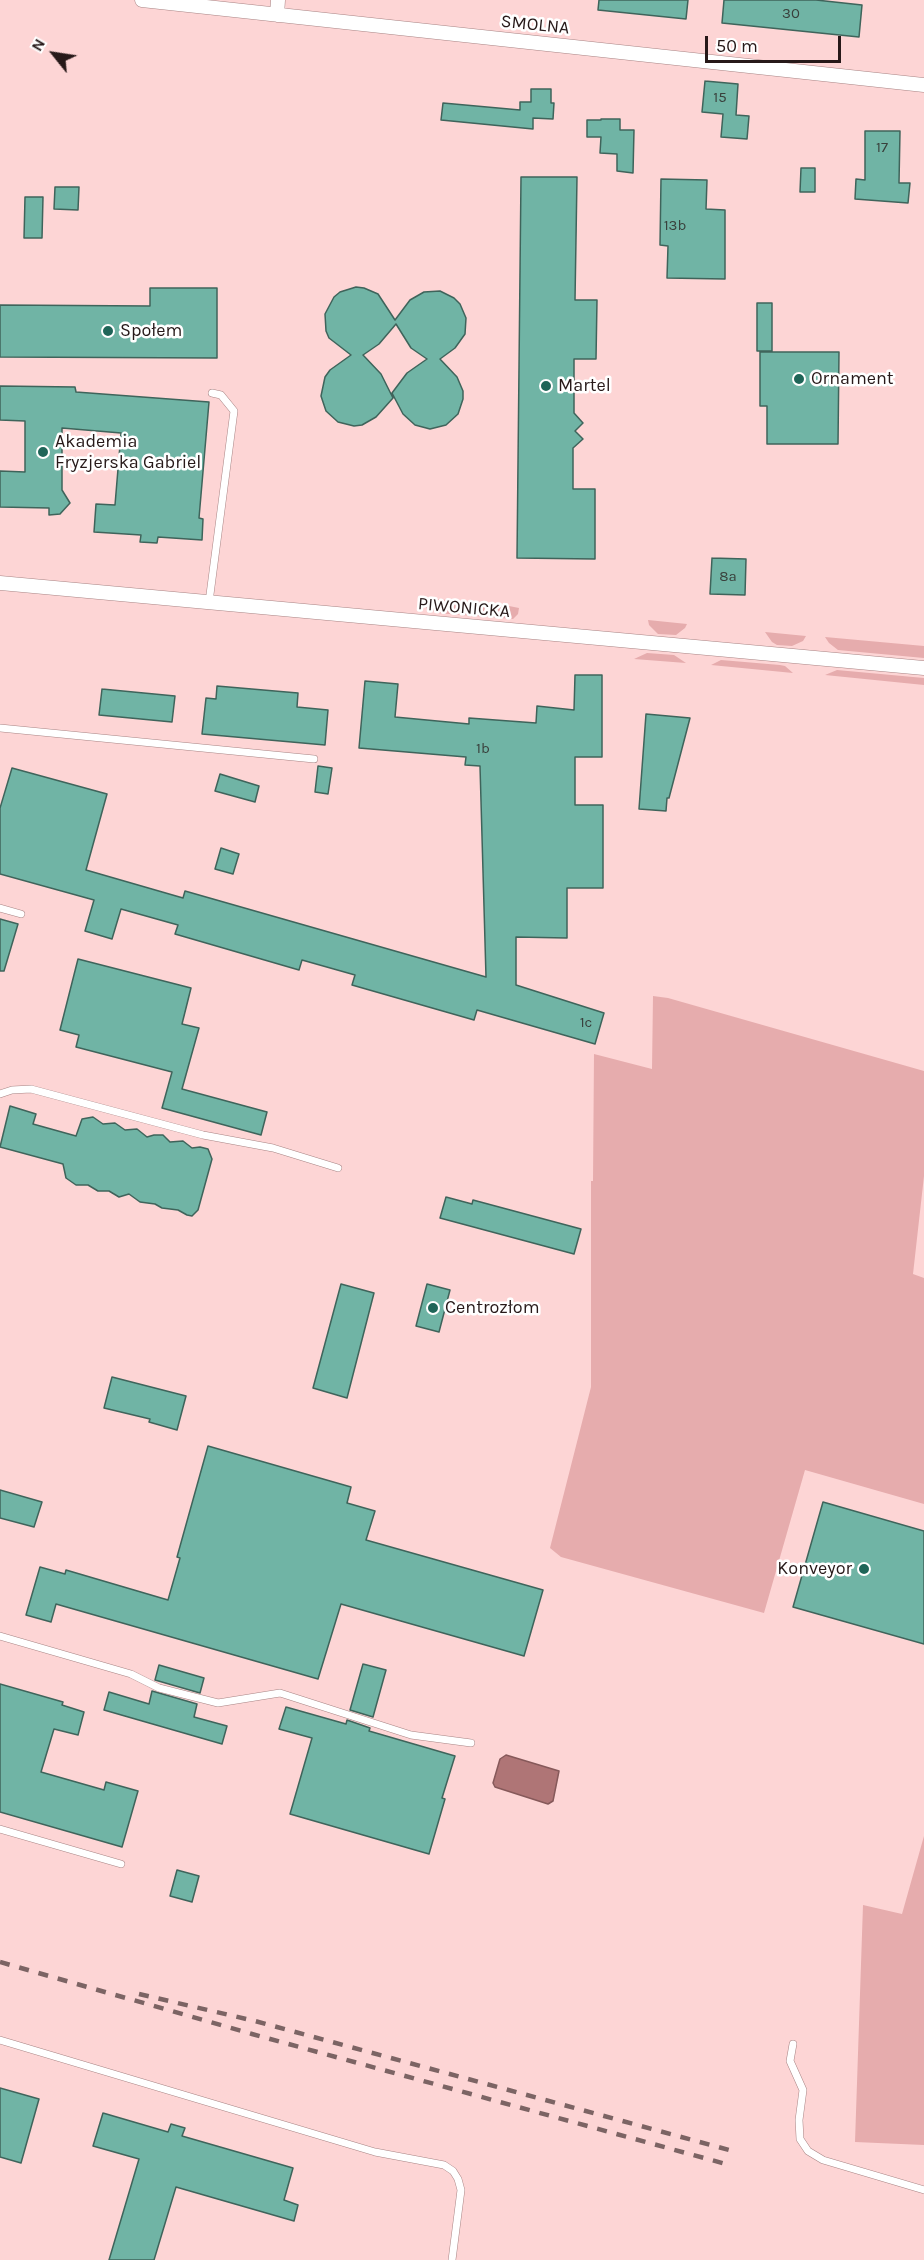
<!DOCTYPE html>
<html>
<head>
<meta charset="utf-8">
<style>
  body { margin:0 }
  #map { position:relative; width:924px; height:2260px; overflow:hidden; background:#fdd5d5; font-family:Karla,sans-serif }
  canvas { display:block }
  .north { position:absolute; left:24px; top:24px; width:60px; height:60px; -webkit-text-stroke:4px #fff; paint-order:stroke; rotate:300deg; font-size:16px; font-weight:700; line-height:24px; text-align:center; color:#271919 }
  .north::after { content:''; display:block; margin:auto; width:21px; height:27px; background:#271919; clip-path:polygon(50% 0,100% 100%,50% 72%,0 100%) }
  .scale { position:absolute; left:705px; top:36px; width:136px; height:27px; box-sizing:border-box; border:3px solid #271919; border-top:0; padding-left:8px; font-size:18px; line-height:21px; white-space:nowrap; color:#271919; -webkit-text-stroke:4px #fff; paint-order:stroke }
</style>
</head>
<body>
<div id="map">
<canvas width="924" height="2260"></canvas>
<div class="north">N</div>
<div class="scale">50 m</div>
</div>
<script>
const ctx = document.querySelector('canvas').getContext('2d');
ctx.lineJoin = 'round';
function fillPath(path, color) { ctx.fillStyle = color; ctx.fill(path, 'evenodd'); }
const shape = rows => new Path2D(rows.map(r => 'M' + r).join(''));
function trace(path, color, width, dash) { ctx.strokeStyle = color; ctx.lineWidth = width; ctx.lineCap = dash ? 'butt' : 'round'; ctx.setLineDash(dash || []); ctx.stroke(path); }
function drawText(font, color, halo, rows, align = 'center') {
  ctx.font = font + ' Karla,sans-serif'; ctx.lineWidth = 5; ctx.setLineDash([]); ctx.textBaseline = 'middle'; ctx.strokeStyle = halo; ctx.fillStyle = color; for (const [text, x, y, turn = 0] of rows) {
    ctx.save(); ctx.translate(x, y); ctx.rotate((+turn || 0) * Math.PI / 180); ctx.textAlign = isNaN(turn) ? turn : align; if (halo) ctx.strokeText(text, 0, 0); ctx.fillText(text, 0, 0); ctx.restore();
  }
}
fillPath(shape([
  [418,597,509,606,519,608,518,614,513,619,437,613,426,608],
  [648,620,687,624,685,628,676,635,658,634,649,625],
  [765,632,806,636,803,641,792,646,777,645,772,642],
  [825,637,924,646,924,658,838,650,829,643],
  [647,653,674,655,686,663,634,659],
  [721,660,780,665,785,666,793,673,711,665],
  [837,670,924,678,924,685,825,675],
  [653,996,668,998,924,1071,924,1176,913,1274,924,1278,924,1504,805,1470,764,1613,561,1557,550,1548,591,1387,591,1181,593,1181,594,1054,652,1069],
  [924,1836,924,2145,855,2142,863,1905,902,1914]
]), '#e6acad');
const water = shape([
  [506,1755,559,1771,553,1801,548,1804,495,1787,493,1783,500,1759,506,1755]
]);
fillPath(water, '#af7576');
trace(water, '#86595a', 1.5);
const building = shape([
  [599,0,688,0,686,19,598,10,599,0],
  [724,0,816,0,862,5,859,37,722,23,724,0],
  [705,81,738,84,736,115,749,116,747,139,721,137,723,114,702,112,705,81],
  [531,89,551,89,551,103,554,103,553,119,533,118,533,129,441,120,443,103,520,110,520,102,531,102,531,89],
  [601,119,620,119,620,130,634,130,633,173,617,171,617,154,600,153,601,137,587,137,587,120,601,120,601,119],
  [865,131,900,131,899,183,910,183,908,203,855,199,856,179,865,180,865,131],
  [801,168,815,168,815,192,800,192,801,168],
  [521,177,577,177,575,300,597,300,596,359,574,359,574,413,583,423,575,431,583,439,573,448,573,489,595,489,595,559,517,558,521,177],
  [661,179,707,180,706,209,725,210,725,279,667,278,668,246,660,245,661,179],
  [55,187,79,187,78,210,54,209,55,187],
  [25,197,43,197,42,238,24,238,25,197],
  [356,287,364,288,378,294,395,320,410,300,424,292,440,291,454,298,460,304,466,318,465,334,455,348,440,359,457,377,463,391,463,399,458,414,446,425,430,429,415,425,403,414,392,393,407,373,427,359,411,348,396,324,379,344,363,355,381,374,393,398,376,417,362,425,354,426,338,422,326,411,321,396,325,377,330,370,351,355,329,338,326,331,325,314,334,297,340,292,356,287],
  [150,288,217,288,217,358,0,357,0,305,150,306,150,288],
  [757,303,772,303,772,351,757,351,757,303],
  [760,352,839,352,838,444,767,444,767,406,760,406,760,352],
  [0,386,75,387,76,392,209,402,199,518,203,519,202,540,158,537,157,543,140,542,141,535,94,532,96,504,115,505,121,433,62,428,62,490,70,503,60,514,49,515,49,508,0,507,0,471,25,472,25,421,0,420,0,386],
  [712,558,746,559,745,595,710,594,712,558],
  [575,675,602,675,602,757,575,757,575,805,603,805,603,888,567,888,567,938,516,937,516,985,604,1013,595,1044,477,1010,474,1020,352,985,355,975,302,960,299,970,175,934,178,925,121,909,112,939,85,931,94,900,0,874,0,808,12,768,107,794,86,870,183,898,185,891,486,977,480,766,465,765,466,757,359,748,365,681,398,684,395,717,469,724,469,718,536,723,537,706,574,710,575,675],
  [217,686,298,693,297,707,328,710,325,745,202,734,206,698,216,699,217,686],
  [102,689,175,696,172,722,99,715,102,689],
  [646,714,690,718,669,798,667,798,666,811,639,809,646,714],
  [318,766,332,768,328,794,315,792,318,766],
  [220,774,259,786,255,802,215,791,220,774],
  [221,848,239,854,233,874,215,869,221,848],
  [0,919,18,924,4,971,0,971,0,919],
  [78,959,191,988,182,1024,199,1028,182,1089,267,1112,261,1135,162,1108,172,1072,76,1047,79,1035,60,1030,78,959],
  [10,1106,36,1114,33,1124,76,1136,82,1119,93,1117,103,1124,115,1123,125,1130,137,1129,147,1137,154,1135,163,1135,170,1142,183,1141,192,1148,200,1147,208,1149,212,1159,198,1210,192,1216,187,1215,178,1210,162,1208,155,1204,140,1202,129,1194,119,1197,109,1191,98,1191,88,1185,76,1185,66,1178,63,1164,0,1147,10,1106],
  [446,1197,472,1204,473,1200,581,1229,574,1254,440,1218,446,1197],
  [341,1284,374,1293,347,1398,313,1388,341,1284],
  [427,1284,450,1290,439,1332,416,1326,427,1284],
  [112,1377,186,1396,177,1430,149,1422,150,1419,104,1408,112,1377],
  [208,1446,351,1487,347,1503,375,1511,366,1540,543,1590,524,1656,341,1604,318,1679,56,1604,51,1622,26,1615,40,1567,65,1574,66,1570,168,1600,180,1558,177,1557,208,1446],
  [0,1490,42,1502,34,1527,0,1518,0,1490],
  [823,1502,924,1531,924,1644,793,1607,823,1502],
  [363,1664,386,1670,373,1717,350,1710,363,1664],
  [159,1665,204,1678,200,1693,155,1680,159,1665],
  [0,1684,63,1702,62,1705,84,1712,78,1735,54,1729,41,1772,104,1790,106,1782,138,1791,122,1847,0,1812,0,1684],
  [152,1691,197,1704,194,1717,227,1726,222,1744,104,1710,109,1692,149,1704,152,1691],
  [286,1707,346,1724,347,1720,370,1728,369,1731,455,1756,442,1798,445,1799,429,1854,290,1814,312,1738,279,1729,286,1707],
  [177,1870,199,1876,192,1902,170,1896,177,1870],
  [0,2088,39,2099,21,2163,0,2157,0,2088],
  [103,2113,168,2132,171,2124,185,2128,182,2136,293,2168,284,2200,298,2205,294,2221,176,2187,154,2260,109,2260,139,2159,93,2146,103,2113]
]);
fillPath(building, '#70b4a5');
trace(building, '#3f645b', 1.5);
const service = shape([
  [209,602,234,411,221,395,212,393],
  [0,728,314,759],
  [0,908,21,914],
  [0,1094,12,1090,31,1089,203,1135,273,1148,338,1168],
  [0,1636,131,1674,159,1688,218,1703,280,1693,411,1735,471,1743],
  [0,1829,121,1864],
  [0,2040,375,2152,444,2165,453,2171,458,2179,461,2190,452,2260],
  [793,2044,790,2061,803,2090,799,2120,800,2139,808,2151,823,2160,924,2190]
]);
const minor = shape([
  [142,0,924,85],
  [277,15,278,0],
  [0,583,924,668]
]);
trace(service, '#a88484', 8);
trace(minor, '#a88484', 15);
trace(service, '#fff', 7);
trace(minor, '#fff', 14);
trace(shape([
  [0,1962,252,2034,726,2164],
  [139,1994,255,2021,729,2150]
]), '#7c6464', 4.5, [10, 10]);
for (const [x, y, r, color] of [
  [108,331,6,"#1f6558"],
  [799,379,6,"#1f6558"],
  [546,386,6,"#1f6558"],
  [43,452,6,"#1f6558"],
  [433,1308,6,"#1f6558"],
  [864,1569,6,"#1f6558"]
]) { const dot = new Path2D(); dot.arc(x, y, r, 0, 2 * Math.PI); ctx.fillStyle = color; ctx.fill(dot); trace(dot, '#fff', 2); }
drawText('15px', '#39403c', null, [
  ["30",791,14],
  ["15",720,98],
  ["17",882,148],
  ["13b",675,226],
  ["8a",728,577],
  ["1b",483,749],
  ["1c",586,1023]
]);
drawText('18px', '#271919', '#fff', [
  ["SMOLNA",535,25,6],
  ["PIWONICKA",464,608,5]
]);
drawText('18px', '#271919', '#fff', [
  ["Społem",120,331],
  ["Ornament",811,379],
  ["Martel",558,386],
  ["Akademia",55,442],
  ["Fryzjerska Gabriel",55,463],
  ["Centrozłom",445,1308],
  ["Konveyor",852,1569,"right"]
], 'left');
</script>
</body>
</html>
